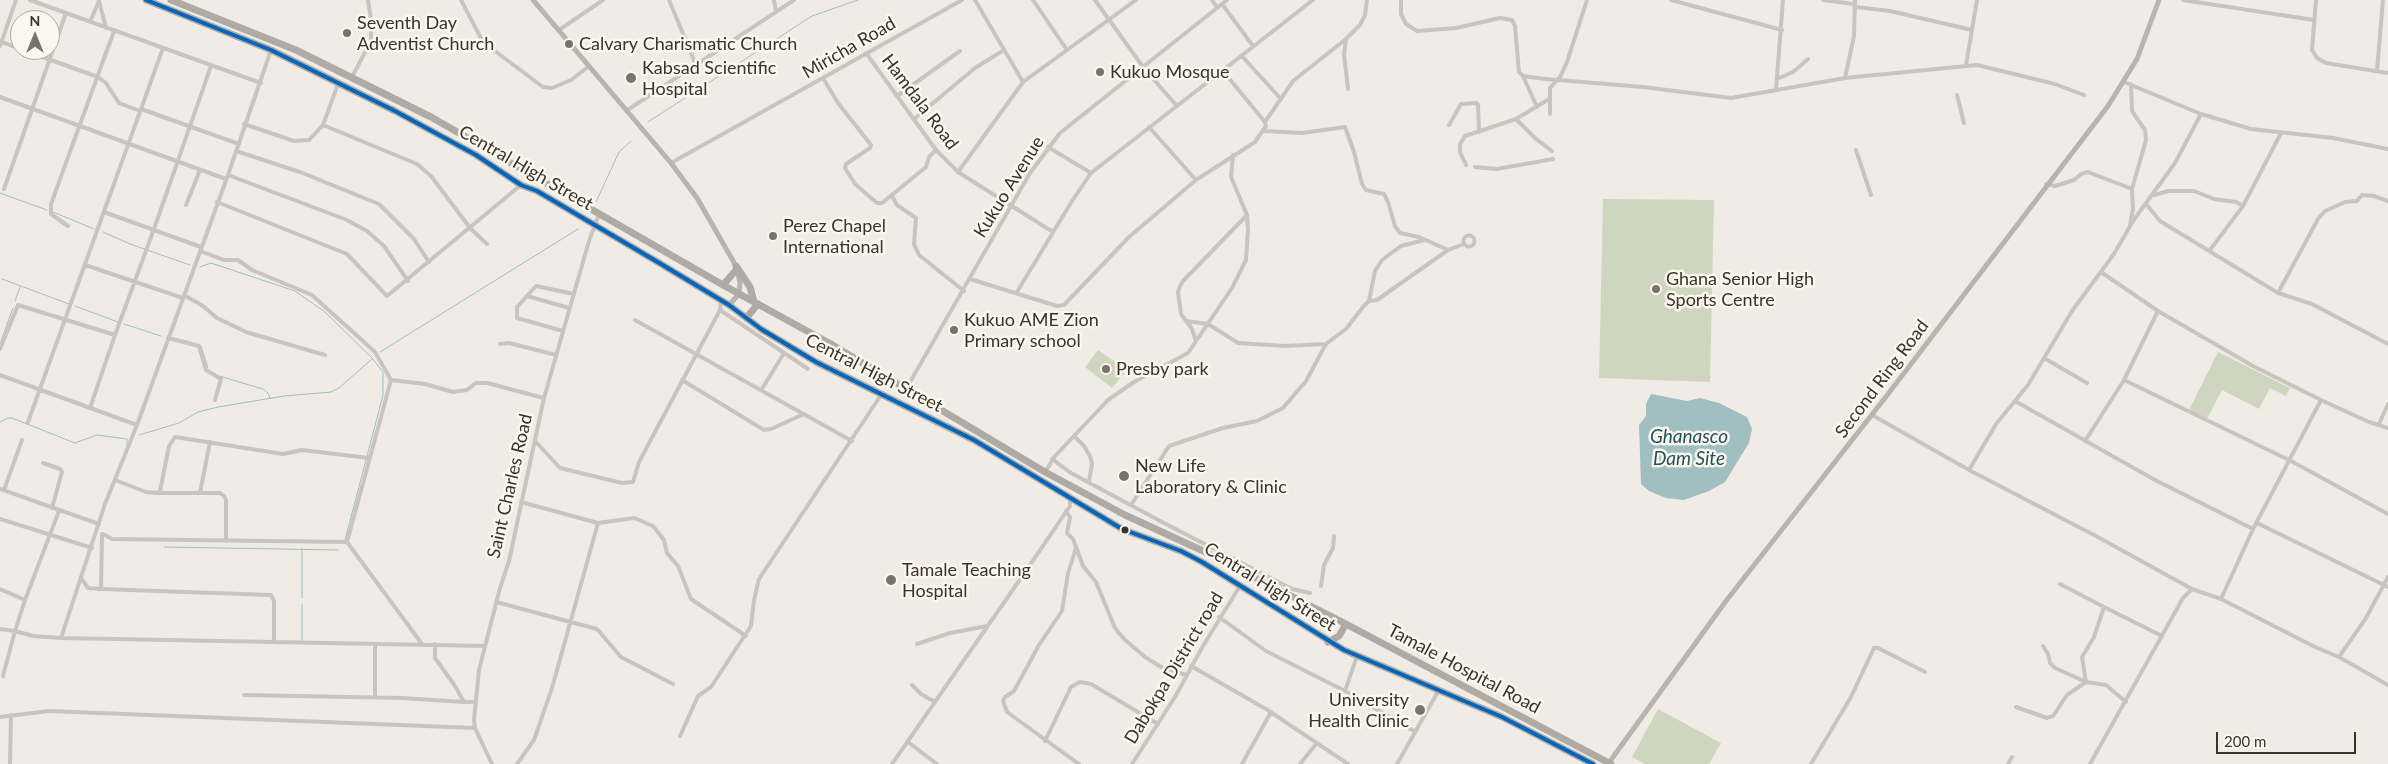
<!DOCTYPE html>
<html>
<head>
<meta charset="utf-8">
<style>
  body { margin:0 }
  #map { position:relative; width:2388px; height:764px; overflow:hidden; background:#f0ece5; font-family:Lato,sans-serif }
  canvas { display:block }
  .north { position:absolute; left:10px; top:10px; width:50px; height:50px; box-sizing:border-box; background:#fbf6ee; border:1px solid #aea8a0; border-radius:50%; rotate:0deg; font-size:14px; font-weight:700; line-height:20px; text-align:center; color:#3b322b }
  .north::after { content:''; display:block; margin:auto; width:18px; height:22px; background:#7a736c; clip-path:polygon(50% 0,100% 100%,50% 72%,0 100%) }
  .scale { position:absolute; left:2216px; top:732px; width:140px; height:22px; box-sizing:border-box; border:2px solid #3b322b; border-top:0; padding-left:6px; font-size:15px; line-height:18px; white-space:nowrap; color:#3b322b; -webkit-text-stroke:4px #fbf6ee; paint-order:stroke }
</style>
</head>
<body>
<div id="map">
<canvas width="2388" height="764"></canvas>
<div class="north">N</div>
<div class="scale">200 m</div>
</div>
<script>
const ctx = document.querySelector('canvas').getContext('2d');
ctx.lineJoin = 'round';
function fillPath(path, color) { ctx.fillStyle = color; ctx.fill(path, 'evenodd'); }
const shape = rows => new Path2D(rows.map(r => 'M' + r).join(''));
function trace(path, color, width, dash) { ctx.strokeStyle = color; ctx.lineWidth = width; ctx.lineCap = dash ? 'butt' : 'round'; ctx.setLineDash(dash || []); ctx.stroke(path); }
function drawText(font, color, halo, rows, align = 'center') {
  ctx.font = font + ' Lato,sans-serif'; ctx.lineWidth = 5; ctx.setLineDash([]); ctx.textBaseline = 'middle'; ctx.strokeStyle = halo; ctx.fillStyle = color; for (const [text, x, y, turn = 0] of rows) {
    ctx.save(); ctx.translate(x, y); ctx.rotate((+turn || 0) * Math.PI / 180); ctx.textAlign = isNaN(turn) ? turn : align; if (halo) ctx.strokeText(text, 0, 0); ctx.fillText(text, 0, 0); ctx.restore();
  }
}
fillPath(shape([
  [1603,199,1714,200,1710,382,1599,378],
  [1098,350,1127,370,1112,388,1085,367],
  [2218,352,2290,388,2286,396,2270,388,2259,409,2222,390,2207,419,2189,410],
  [1658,709,1721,743,1709,764,1645,764,1632,757]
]), '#cfd6bf');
fillPath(shape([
  [1651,394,1687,401,1700,398,1719,403,1747,417,1752,429,1749,443,1725,482,1709,491,1684,500,1666,498,1649,491,1641,484,1639,425,1646,416,1646,404]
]), '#a1bec1');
trace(shape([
  [648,122,812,16,858,0],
  [0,193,47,210],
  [596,202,619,152,631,141],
  [53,212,94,229],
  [103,232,130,244,190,265],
  [200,267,211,263,295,291,325,312,372,358,383,372,383,395,345,540],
  [2,279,69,304],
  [15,301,20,287],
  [75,306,118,322],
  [124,324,161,336],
  [183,340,201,346,208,368],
  [0,344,13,308],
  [380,352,578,229],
  [219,376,263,389,268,393,270,398],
  [0,422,8,418,12,418,75,443,97,435,127,439,127,446],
  [139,435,179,423,198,412,218,407,284,396,331,392,339,388,372,359],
  [164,547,338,550],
  [302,598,302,548],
  [302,604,302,642]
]), '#a1bec1', 1);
trace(shape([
  [30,0,261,83],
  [461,0,483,42,543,87,552,88,571,80,589,66],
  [669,0,696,65],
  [774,0,776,12],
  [975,0,1023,82],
  [1033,0,1067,50],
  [1095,0,1143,67,1176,105],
  [1212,0,1217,7],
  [1401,0,1401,14,1406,24,1417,31,1456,28,1500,18,1512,20,1515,26,1519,72,1523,76,1546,79,1643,87,1731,98,1845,78,1977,65,2055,84,2084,95],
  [1671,0,1782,30],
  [1823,0,1853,4,1856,7,1890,11,1972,30],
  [2183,0,2314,20],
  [2316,0,2312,50,2317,58,2326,63,2388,73],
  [99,1,106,28],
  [1222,4,1253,46],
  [90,22,99,1],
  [559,30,603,0],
  [0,41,20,49],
  [0,46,16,0],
  [23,50,98,77,106,83,119,103,140,111],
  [866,53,936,150,958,172,1053,232],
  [1242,56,1280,98],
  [1966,65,1977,0],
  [1223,71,1265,122],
  [2377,71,2383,0],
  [1523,76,1537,107],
  [352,77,371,41,371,19,368,0],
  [823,78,838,103,871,145,870,148,846,164,845,168,855,184,877,203,882,203,926,167,929,157,936,150],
  [1845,78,1854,36,1855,0],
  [1777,79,1793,72,1808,59],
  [2124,82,2201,114,2251,129,2333,138,2388,149],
  [1348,89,1344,54,1346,39,1360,25,1365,15,1367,0],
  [1776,90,1783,0],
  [1957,95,1964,123],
  [897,96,960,51],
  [0,97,226,179],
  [141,109,239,144],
  [626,111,794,0],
  [1550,114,1550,88,1560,77,1567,62,1587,0],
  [914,119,975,68,1004,50],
  [1516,119,1536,139,1552,151],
  [244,124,294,141,309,140,323,125,338,84],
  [323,125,417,164,431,176,470,228,487,244],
  [1449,125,1461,104,1476,103,1478,105,1479,132],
  [1149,127,1196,180],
  [1264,131,1302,133,1345,127,1354,152,1362,184,1366,190,1384,194,1388,202,1395,226,1400,233,1419,237,1448,250],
  [1048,147,1091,173,1313,0],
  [1856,150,1871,195],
  [236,151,300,172,379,204,414,239,429,262],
  [671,163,962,0],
  [1466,165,1460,152,1460,144,1465,136,1516,119,1549,99],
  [1475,167,1497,169,1553,159],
  [958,172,1023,82,1136,0],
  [228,175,347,220,367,231,384,246,408,281],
  [2046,184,2055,186,2074,180,2081,174,2088,172,2132,189],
  [4,189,66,13],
  [2155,195,2168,191,2194,191,2214,199,2236,202,2243,206],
  [892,196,897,205,916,218,914,244,919,255,964,291],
  [217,202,347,254,387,296,521,185],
  [186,205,200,170],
  [2147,205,2160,221,2278,293,2312,304,2388,344],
  [104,212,201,247],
  [2130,225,2133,209,2132,189,2146,140,2145,130,2132,111,2131,84],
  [68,226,51,214,51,204,114,31],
  '1463.5 241a5.5 5.5 0 1 1 11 0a5.5 5.5 0 1 1-11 0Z',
  [2210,250,2243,206,2281,133],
  [200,251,224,260,238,260,252,270,312,295,375,352,391,380,425,384,453,392,467,390,476,383,487,383,544,398],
  [85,265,183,298],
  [2101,272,2158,311,2253,366,2321,400,2369,422,2388,428],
  [970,279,1057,306,1064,305,1129,237,1196,180,1255,142,1266,126,1265,122,1293,81,1346,39],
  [1017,292,1072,201,1091,173],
  [2278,293,2318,219,2325,211,2345,202,2357,201,2362,195,2374,196,2388,201],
  [184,295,203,306,217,318,246,332,325,355],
  [527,296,569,308],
  [1369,301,1375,271,1382,260,1401,246,1424,240],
  [720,310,808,369],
  [635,320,852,441],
  [1186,321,1208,324,1238,343,1285,346,1326,344],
  [563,331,517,318,517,307,536,286,574,294],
  [168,338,199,346,206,370,221,379,215,400],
  [1196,341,1192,329,1181,314,1178,292,1180,286,1183,281,1247,215],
  [500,344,509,343,556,355],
  [0,349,18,305,115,335,154,229,211,66],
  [2044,358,2087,383],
  [0,375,137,425],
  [682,380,764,430,771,429,804,414],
  [2124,380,2291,461,2388,514],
  [762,389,784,353],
  [906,389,1030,173,1060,133,1227,0],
  [2015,401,2155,480,2253,529],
  [90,408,115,335],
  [1872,415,1969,470,2096,536,2192,589],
  [28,422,163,48],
  [2379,424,2388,404],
  [1075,437,1084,446,1090,456,1092,464,1089,481],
  [2085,441,2124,380,2158,311],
  [536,442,560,468,622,483,633,482,639,462,720,310,721,300],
  [1052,459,1071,473,1164,523,1292,589,1310,593],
  [43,463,60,469,62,472,52,508],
  [1969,470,1996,424,2028,385,2072,311,2114,254,2133,221,2175,163,2201,114],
  [1045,472,1055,456,1108,400,1134,382,1188,353,1232,288,1246,260,1248,230,1247,215,1231,177,1233,155],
  [115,480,146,492,157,493,160,491,169,446,175,437,283,454,302,450,369,458],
  [0,489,99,524],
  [4,490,22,440],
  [157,493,220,493,224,496,226,500,226,541],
  [200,493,210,442],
  [521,502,598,523,634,518,653,526,664,540,667,553,678,566,691,599,746,636],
  [1131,505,1169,446,1223,428,1257,421,1283,408,1306,381,1326,344,1346,329,1363,307,1369,301,1377,300,1448,250,1464,244],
  [1066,511,1070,517,1067,533,1073,539,1083,566,1096,582,1115,628,1124,639,1145,657,1161,667,1186,675],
  [0,519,92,548],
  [2257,523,2388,587],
  [102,534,101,589,271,595,274,601,274,642],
  [103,534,112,539,347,542],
  [347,542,391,380],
  [347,542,422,644],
  [1076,548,1068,573,1062,611,1039,645,1014,691,1005,697,1003,701,1007,712,1079,764],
  [81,578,88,588,101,589],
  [1321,586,1324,565,1333,548,1334,536],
  [0,589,25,600,15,631,33,636,61,638,485,646],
  [2221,599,2315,647,2339,657,2366,618,2388,577],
  [25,600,59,511],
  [496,602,597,629,621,657,673,684],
  [2104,607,2162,636],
  [1219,617,1266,651,1345,691,1414,731],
  [0,629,15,631,3,676],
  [61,638,105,504,137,425,228,175,271,50],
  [435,644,435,658,455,686,464,702,474,702],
  [917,644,950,633,987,626],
  [2043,646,2048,654,2050,663,2055,668,2086,682,2082,657,2094,637,2104,607,2060,584],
  [2339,657,2388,685],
  [1191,666,1266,709,1348,764],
  [912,685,921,694,935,702],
  [1345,691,1357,656],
  [244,695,402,698,464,702],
  [375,697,375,644],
  [2016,707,2047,718,2053,716,2067,695,2086,682,2106,685,2126,702],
  [0,717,49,711,475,728],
  [680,736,698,696,711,687,751,626,754,600,759,579,881,395],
  [1045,741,1071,687,1080,682,1091,684,1158,724],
  [908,742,937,764],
  [10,764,11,715],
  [492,764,475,728,474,720,479,670,500,588,509,561,544,398,589,241,599,214],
  [517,764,534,740,552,688,598,523],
  [892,764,1030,565,1070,506,1070,499],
  [1132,764,1175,697,1203,646,1240,586],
  [1242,764,1271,712],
  [1300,764,1316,744],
  [1397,764,1439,690],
  [1811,764,1851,697,1874,648,1878,648,1925,672],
  [2008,764,2012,757],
  [2090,764,2183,598,2192,589,2221,599,2253,529,2321,400]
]), '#c9c4be', 4);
trace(shape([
  [533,0,671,163,697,198,736,266,740,283,739,294,729,305],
  [1608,764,1726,601,1885,398,2108,106,2137,59,2159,0]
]), '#bab4ae', 5);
trace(shape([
  [146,0,271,50,395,111,476,155,521,185,537,191,661,264,729,305,761,329,816,362,974,440,1122,529,1181,551,1202,562,1344,650,1502,717,1593,764],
  [171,0,296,50,431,117,723,285,829,343,1045,472,1125,515,1201,550,1346,624,1611,764],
  [736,266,750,287,754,302],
  [723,285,737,269],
  [747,317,758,304],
  [1328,642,1339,636,1346,624]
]), '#afaba4', 7);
trace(shape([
  [146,0,271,50,395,111,476,155,521,185,537,191,661,264,729,305,761,329,816,362,974,440,1122,529,1181,551,1202,562,1344,650,1502,717,1593,764]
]), '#0065bd', 4);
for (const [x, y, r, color] of [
  [347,33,5,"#7a736c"],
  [569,44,5,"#7a736c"],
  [1100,72,5,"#7a736c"],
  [631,78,6,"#7a736c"],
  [773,236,5,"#7a736c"],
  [1656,289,5,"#7a736c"],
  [954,330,5,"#7a736c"],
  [1106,369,5,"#7a736c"],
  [1124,476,6,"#7a736c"],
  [1125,530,4.5,"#3b322b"],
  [891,580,6,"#7a736c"],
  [1420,710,6,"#7a736c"]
]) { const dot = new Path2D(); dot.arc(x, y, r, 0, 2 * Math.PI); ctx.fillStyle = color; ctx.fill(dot); trace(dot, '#fbf6ee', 2); }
drawText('18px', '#3b322b', '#fbf6ee', [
  ["Seventh Day",357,23],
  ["Adventist Church",357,44],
  ["Calvary Charismatic Church",579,44],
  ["Kabsad Scientific",642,68],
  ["Hospital",642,89],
  ["Kukuo Mosque",1110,72],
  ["Perez Chapel",783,226],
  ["International",783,247],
  ["Ghana Senior High",1666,279],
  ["Sports Centre",1666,300],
  ["Kukuo AME Zion",964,320],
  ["Primary school",964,341],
  ["Presby park",1116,369],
  ["New Life",1135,466],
  ["Laboratory & Clinic",1135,487],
  ["Tamale Teaching",902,570],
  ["Hospital",902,591],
  ["University",1409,700,"right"],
  ["Health Clinic",1409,721,"right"]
], 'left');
drawText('18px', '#3b322b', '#fbf6ee', [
  ["Miricha Road",849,48,-30],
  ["Hamdala Road",920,102,53],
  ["Central High Street",526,168,30],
  ["Kukuo Avenue",1009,187,-58],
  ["Central High Street",874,373,27],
  ["Second Ring Road",1882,379,-53],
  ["Saint Charles Road",510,486,-77],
  ["Central High Street",1270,587,32],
  ["Dabokpa District road",1174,668,-59],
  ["Tamale Hospital Road",1464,669,28]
]);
drawText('italic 19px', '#1f525e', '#fbf6ee', [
  ["Ghanasco",1689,437],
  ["Dam Site",1689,459]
]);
</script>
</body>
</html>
